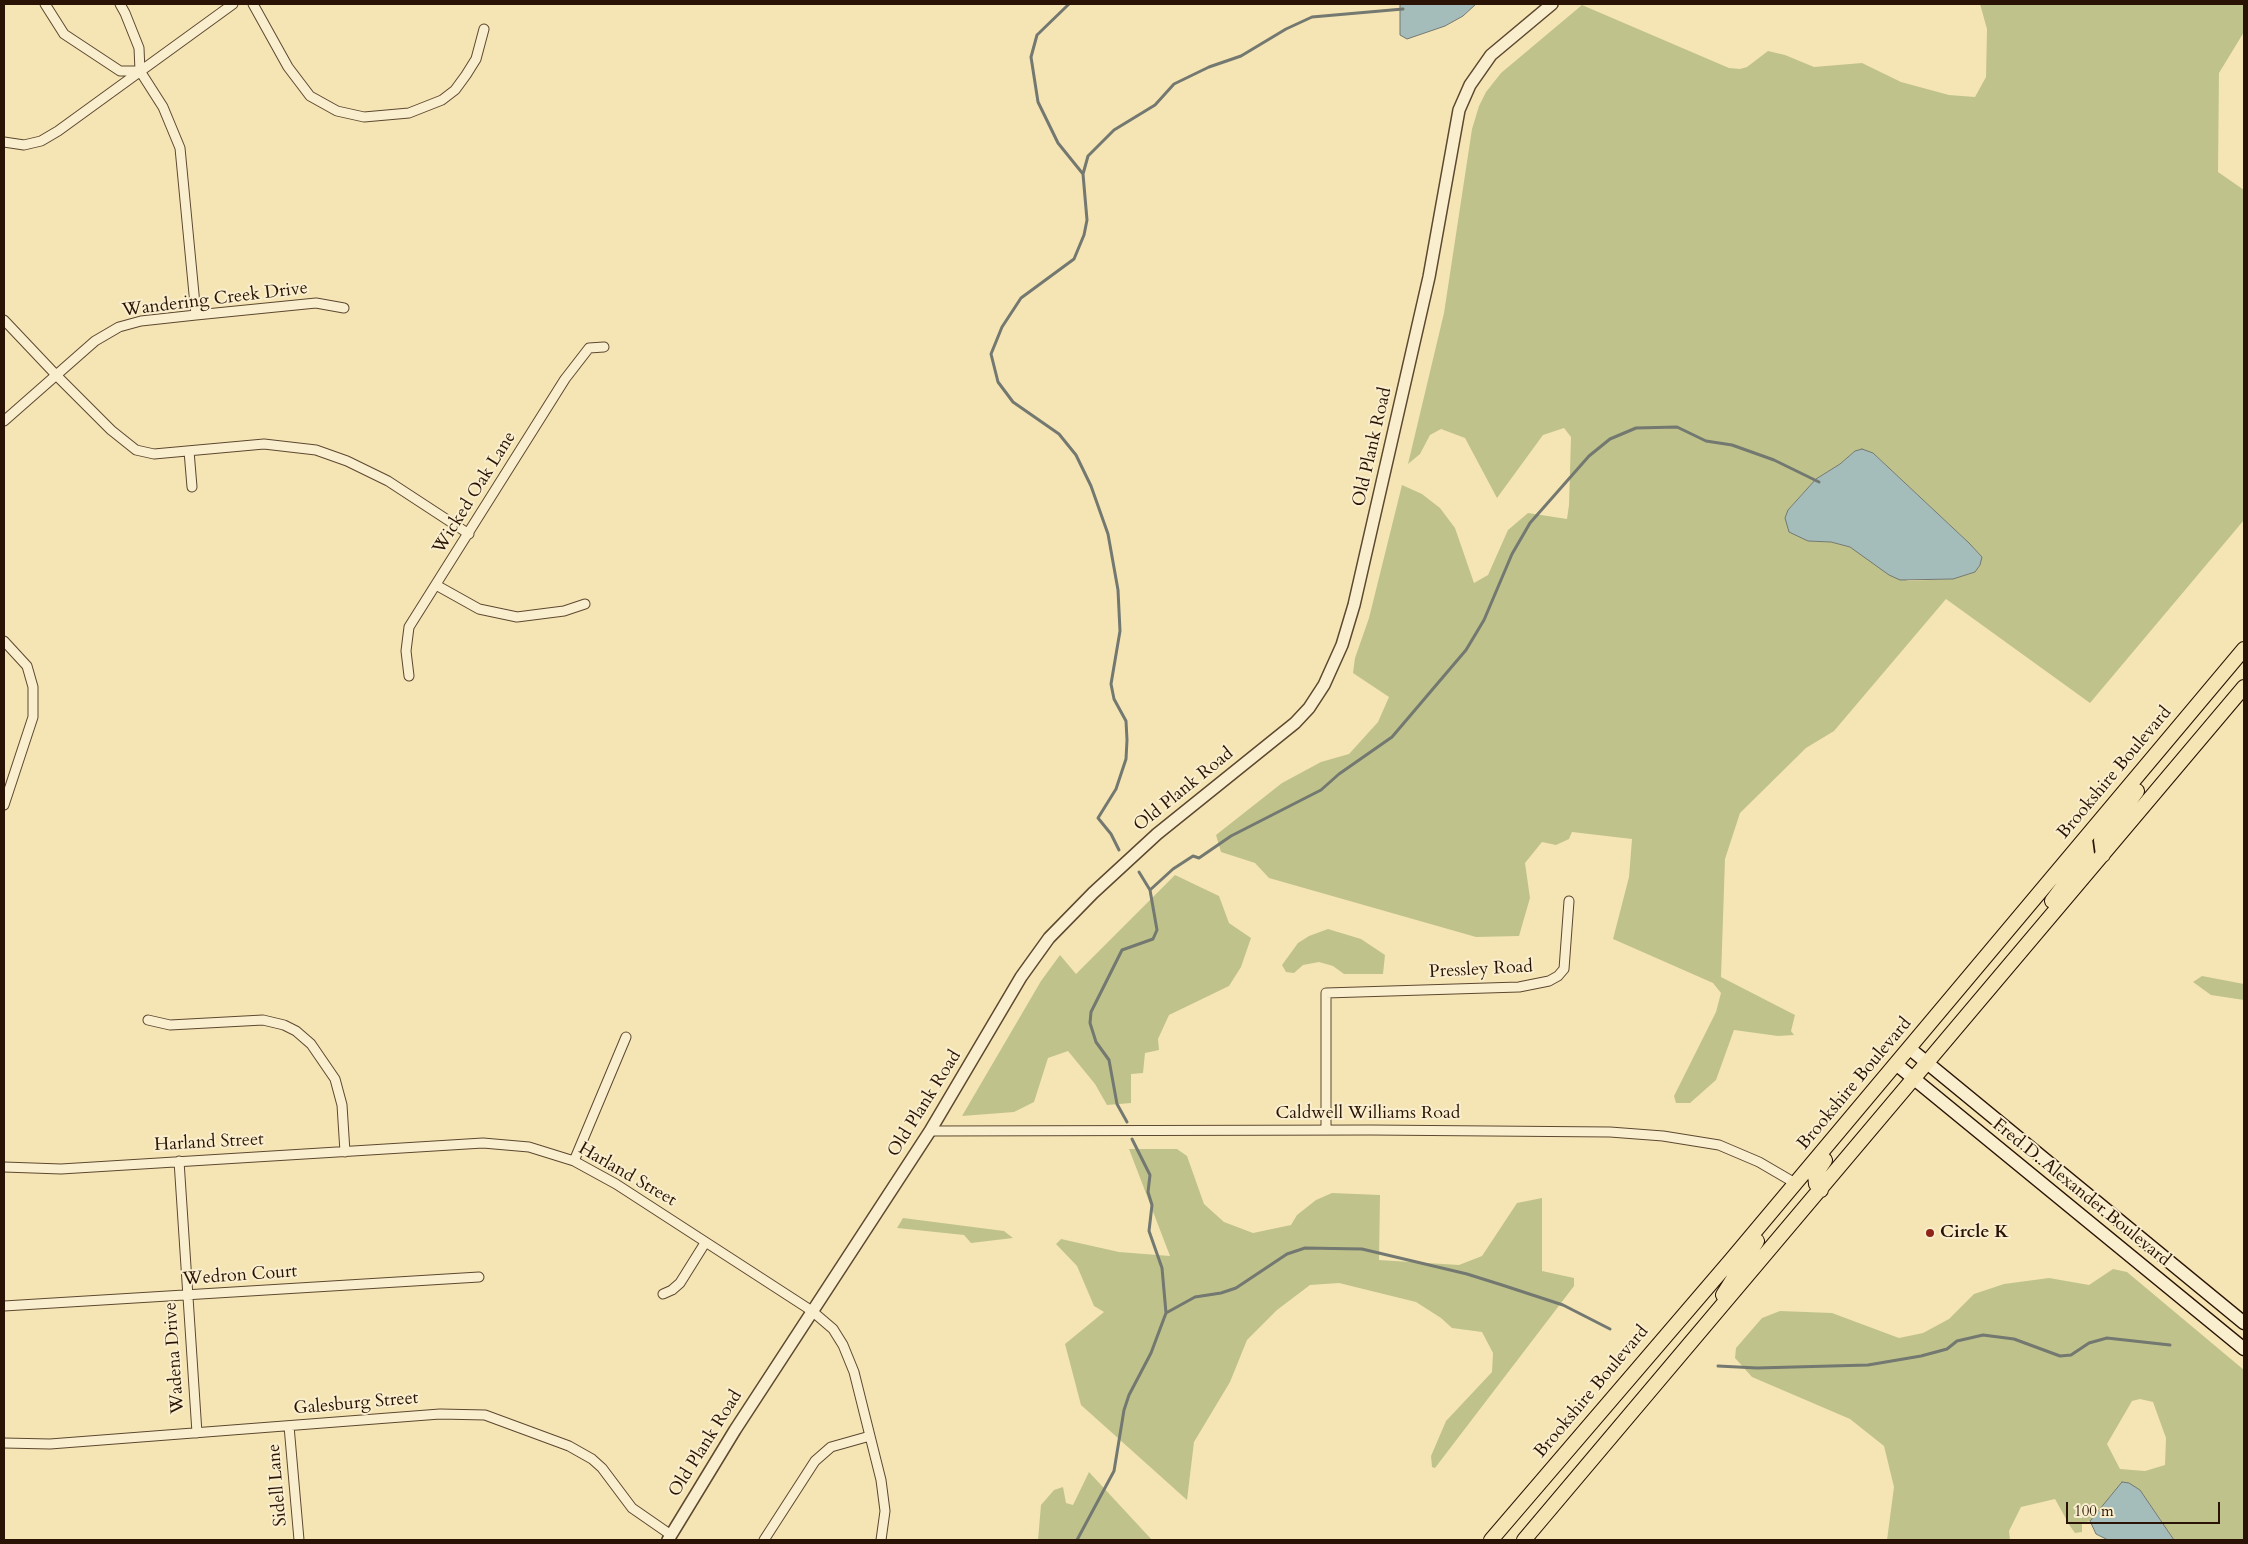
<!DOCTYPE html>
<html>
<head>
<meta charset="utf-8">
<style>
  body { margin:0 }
  #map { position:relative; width:2248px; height:1544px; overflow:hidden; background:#f6e5b4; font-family:Cardo,serif }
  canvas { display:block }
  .frame { position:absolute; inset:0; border:5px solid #2a1304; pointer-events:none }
  .scale { position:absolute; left:2066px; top:1502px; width:154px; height:22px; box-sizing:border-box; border:2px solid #2a1304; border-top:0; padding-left:6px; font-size:15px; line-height:18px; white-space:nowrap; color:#2a1304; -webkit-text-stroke:4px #f9eece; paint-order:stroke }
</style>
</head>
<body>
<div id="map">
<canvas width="2248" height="1544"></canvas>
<div class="frame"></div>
<div class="scale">100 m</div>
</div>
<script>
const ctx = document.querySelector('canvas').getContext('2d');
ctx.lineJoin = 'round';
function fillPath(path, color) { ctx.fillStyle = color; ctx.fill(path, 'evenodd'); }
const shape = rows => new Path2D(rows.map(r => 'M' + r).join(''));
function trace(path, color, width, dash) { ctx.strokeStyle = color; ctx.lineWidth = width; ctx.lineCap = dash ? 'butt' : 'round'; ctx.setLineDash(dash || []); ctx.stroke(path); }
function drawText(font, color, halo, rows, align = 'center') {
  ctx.font = font + ' Cardo,serif'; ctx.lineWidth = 4; ctx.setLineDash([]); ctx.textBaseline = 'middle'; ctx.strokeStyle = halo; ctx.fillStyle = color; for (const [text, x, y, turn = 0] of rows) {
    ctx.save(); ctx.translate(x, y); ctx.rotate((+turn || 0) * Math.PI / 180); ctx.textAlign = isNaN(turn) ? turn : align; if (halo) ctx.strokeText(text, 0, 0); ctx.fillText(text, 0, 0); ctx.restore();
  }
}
fillPath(shape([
  [1980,4,2244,4,2244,32,2219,73,2218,172,2244,190,2244,520,2090,703,1946,599,1834,731,1806,748,1740,813,1725,859,1721,977,1795,1015,1791,1031,1794,1035,1778,1036,1734,1030,1716,1080,1690,1103,1676,1103,1674,1096,1716,1012,1721,993,1713,983,1613,939,1629,877,1632,839,1572,832,1569,839,1556,845,1542,842,1525,863,1530,898,1519,936,1476,937,1269,878,1255,863,1221,852,1216,835,1282,783,1321,762,1349,754,1378,722,1389,697,1353,673,1355,658,1369,618,1402,485,1422,494,1440,508,1455,528,1474,583,1488,575,1508,530,1528,513,1567,519,1569,505,1571,437,1564,428,1543,435,1497,498,1465,438,1441,429,1430,435,1420,454,1408,464,1444,313,1472,129,1479,106,1486,92,1501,73,1582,5,1729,68,1740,69,1747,67,1768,51,1785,55,1814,67,1862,63,1901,82,1949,95,1975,97,1986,77,1987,29],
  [1855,451,1873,453,1969,543,1982,557,1975,572,1953,579,1908,581,1850,547,1831,542,1808,541,1788,510,1816,479,1840,464],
  [1175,875,1219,896,1229,923,1251,938,1241,967,1229,986,1169,1015,1158,1039,1159,1050,1145,1053,1143,1073,1131,1074,1131,1103,1107,1105,1095,1084,1068,1051,1048,1058,1034,1102,1014,1112,962,1116,1041,981,1060,955,1076,974],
  [1328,929,1361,939,1385,955,1383,974,1344,974,1333,966,1319,962,1303,965,1294,973,1286,972,1282,965,1298,943,1309,936],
  [2202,976,2244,984,2244,1000,2211,995,2193,982],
  [1129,1149,1177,1149,1187,1156,1204,1204,1224,1222,1253,1233,1291,1225,1297,1215,1316,1200,1332,1193,1380,1195,1379,1260,1459,1265,1482,1256,1517,1203,1542,1198,1542,1271,1574,1278,1574,1286,1435,1468,1432,1467,1431,1456,1446,1421,1492,1372,1493,1353,1482,1332,1452,1328,1441,1318,1416,1302,1339,1283,1310,1285,1277,1310,1247,1340,1230,1382,1194,1442,1187,1500,1081,1405,1065,1344,1104,1312,1094,1306,1077,1266,1056,1244,1061,1239,1119,1252,1170,1256],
  [903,1218,1004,1231,1013,1238,971,1243,964,1235,897,1228],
  [2113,1269,2127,1272,2244,1370,2244,1540,2174,1540,2140,1490,2123,1482,2090,1521,2082,1523,2082,1532,2075,1533,2070,1526,2055,1499,2021,1507,2009,1531,2010,1540,1887,1540,1894,1487,1884,1446,1850,1419,1752,1377,1735,1358,1736,1348,1762,1318,1780,1311,1832,1313,1899,1338,1923,1333,1949,1319,1974,1294,2004,1284,2049,1278,2089,1285],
  [2140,1399,2153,1402,2166,1438,2165,1465,2145,1471,2120,1469,2107,1444,2132,1401],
  [1089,1472,1152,1540,1038,1540,1041,1505,1054,1490,1063,1487,1066,1503,1073,1505]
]), '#bfc38b');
const water = shape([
  [1400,4,1476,4,1463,16,1445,26,1407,39,1400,35,1400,4],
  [1862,449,1873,453,1969,543,1982,557,1980,565,1975,572,1953,579,1900,580,1889,575,1850,547,1831,542,1808,541,1789,532,1785,518,1788,510,1816,479,1840,464,1855,451,1862,449],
  [2122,1482,2129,1483,2140,1490,2174,1540,2108,1540,2096,1534,2090,1521,2122,1482]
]);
fillPath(water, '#a4bcba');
trace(water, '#737871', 1);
trace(shape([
  [1069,4,1037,35,1031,57,1038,102,1058,143,1083,174],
  [1119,850,1111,834,1098,818,1116,789,1126,759,1127,740,1126,721,1114,699,1111,684,1120,631,1118,590,1108,534,1091,486,1076,455,1059,434,1013,402,998,382,991,354,1002,327,1021,298,1074,259,1084,235,1087,220,1083,174,1088,156,1114,130,1155,105,1174,84,1209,67,1241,56,1286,29,1312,17,1403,9],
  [1150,890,1173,869,1193,856,1199,858,1231,836,1321,790,1339,774,1392,737,1466,650,1484,620,1512,554,1530,523,1589,456,1610,439,1636,428,1677,427,1706,441,1732,445,1774,460,1819,482],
  [1127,1122,1117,1104,1109,1060,1096,1042,1090,1023,1091,1012,1122,950,1153,939,1157,930,1150,890,1139,872],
  [1166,1313,1195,1297,1221,1293,1236,1288,1287,1254,1305,1248,1362,1249,1467,1274,1502,1285,1563,1305,1610,1329],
  [1718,1366,1757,1368,1868,1365,1921,1356,1947,1349,1957,1341,1983,1335,2014,1339,2060,1356,2071,1355,2089,1343,2107,1338,2170,1345],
  [1077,1540,1114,1471,1124,1410,1129,1395,1151,1353,1166,1313,1162,1268,1149,1231,1152,1205,1148,1192,1150,1175,1132,1139]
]), '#737871', 3);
const minor = shape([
  [45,4,64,34,120,71,139,71],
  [120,4,125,13,139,48,140,71,163,107,180,148,196,315],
  [253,4,288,67,310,96,337,111,364,117,409,113,442,100,455,90,466,75,476,59,484,29],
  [4,142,24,145,41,141,58,131,233,4],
  [4,320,57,376,111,430,136,450,154,454,264,444,316,450,347,461,388,481,469,534],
  [4,421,95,341,119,327,141,321,196,315,316,303,344,308],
  [189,451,192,487],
  [436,585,479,609,517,617,564,611,585,604],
  [4,641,27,666,33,687,33,717,4,805],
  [409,676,406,651,409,627,565,379,589,348,604,347],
  [148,1020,170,1025,263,1020,284,1025,296,1031,311,1044,335,1079,342,1105,345,1152],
  [1326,1130,1326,993,1519,987,1549,981,1558,976,1564,969,1569,901],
  [930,1131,1371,1130,1610,1132,1663,1136,1719,1145,1759,1162,1795,1183],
  [179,1161,197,1433],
  [574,1161,626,1037],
  [4,1167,61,1169,483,1143,529,1147,574,1161,616,1184,812,1311,833,1329,843,1345,854,1372,881,1480,885,1511,881,1540],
  [663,1294,672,1290,680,1283,705,1243],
  [4,1306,479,1277],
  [289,1426,299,1540],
  [4,1443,50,1444,440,1414,485,1415,569,1446,592,1459,602,1468,632,1508,671,1535],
  [764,1540,815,1461,831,1447,870,1436]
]);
const tertiary = shape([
  [668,1540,735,1430,930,1131,1021,977,1049,938,1093,893,1157,834,1295,723,1309,708,1324,685,1342,645,1354,605,1429,277,1459,110,1470,85,1491,55,1552,4]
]);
const secondary = shape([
  [1909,1048,2244,1323],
  [1896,1064,2244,1349]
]);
const trunk = shape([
  [2103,855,2101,840,2137,791],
  [2052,901,2087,854,2085,839],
  [1821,1190,1816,1184,1815,1175,1825,1160],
  [1723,1295,1757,1241],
  [1491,1540,1731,1260,2244,649],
  [1524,1540,2244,687]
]);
trace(minor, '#5d4830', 11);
trace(tertiary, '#5d4830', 14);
trace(secondary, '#2a1304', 15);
trace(trunk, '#2a1304', 16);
trace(minor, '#f9eece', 9);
trace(tertiary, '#f9eece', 11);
trace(secondary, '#f9eece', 12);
trace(trunk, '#f6e5b4', 14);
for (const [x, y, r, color] of [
  [1930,1233,5,"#8f2418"]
]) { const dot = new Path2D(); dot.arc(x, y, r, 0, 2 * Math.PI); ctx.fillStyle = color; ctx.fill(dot); trace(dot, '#f9eece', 2); }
drawText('18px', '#2a1304', '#f9eece', [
  ["Wandering Creek Drive",215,300,-7],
  ["Old Plank Road",1373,447,-77],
  ["Wicked Oak Lane",475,493,-58],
  ["Brookshire Boulevard",2115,773,-50],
  ["Old Plank Road",1184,790,-39],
  ["Pressley Road",1481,970,-3],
  ["Brookshire Boulevard",1855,1084,-50],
  ["Old Plank Road",925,1104,-58],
  ["Caldwell Williams Road",1368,1114],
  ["Harland Street",209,1143,-3],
  ["Harland Street",627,1175,30],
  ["Fred D. Alexander Boulevard",2081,1193,39],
  ["Wedron Court",240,1276,-4],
  ["Wadena Drive",175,1358,-94],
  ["Brookshire Boulevard",1592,1392,-50],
  ["Galesburg Street",356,1404,-5],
  ["Old Plank Road",706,1444,-58],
  ["Sidell Lane",278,1485,-95]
]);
drawText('bold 18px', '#2a1304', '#f9eece', [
  ["Circle K",1940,1233]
], 'left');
</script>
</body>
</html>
